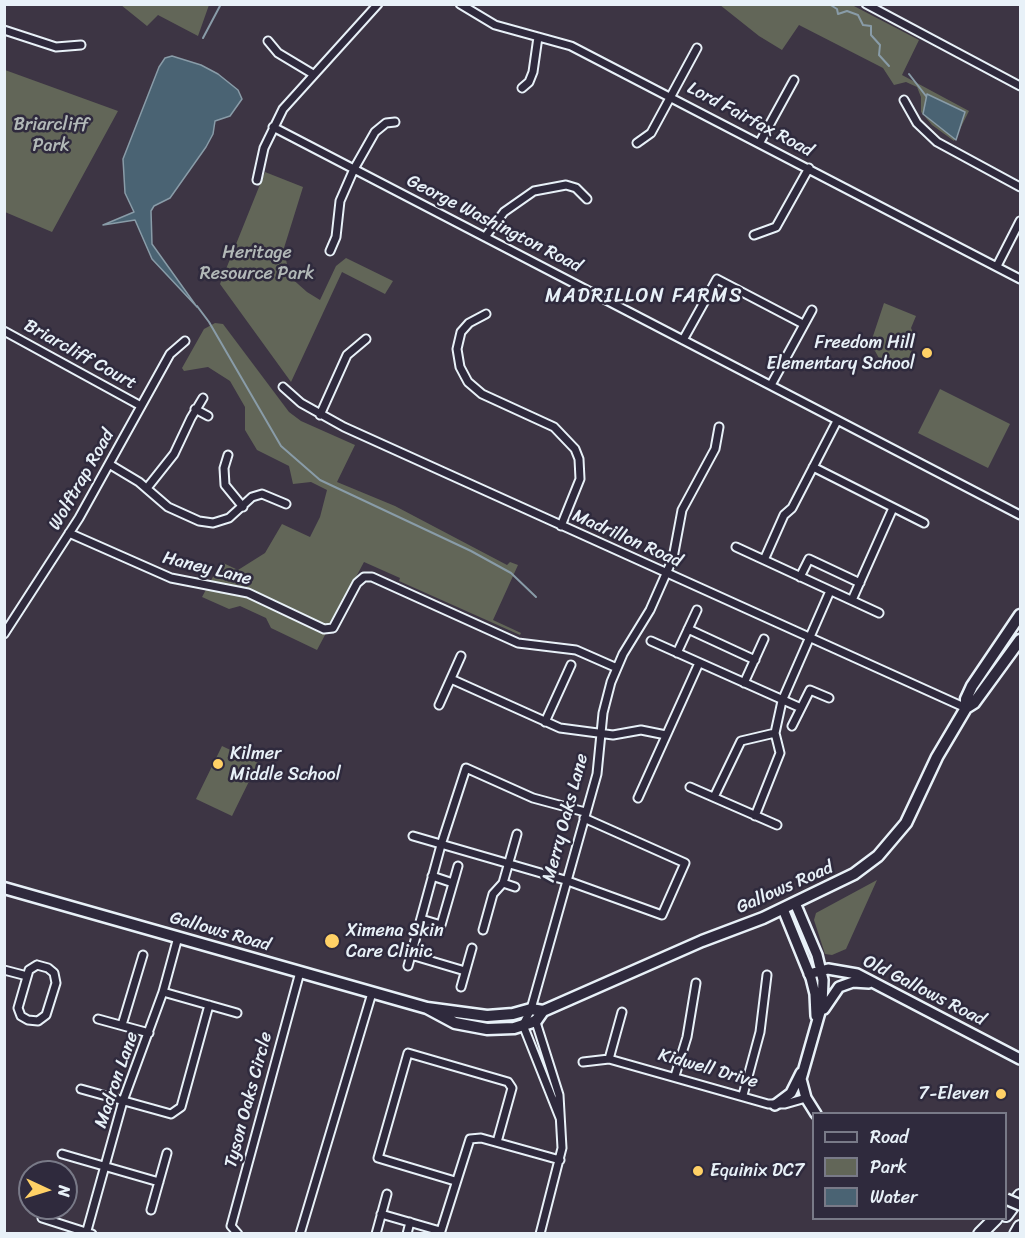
<!DOCTYPE html>
<html>
<head>
<meta charset="utf-8">
<style>
  body { margin:0 }
  #map { position:relative; width:1025px; height:1238px; overflow:hidden; background:#3d3544; font-family:Sriracha,sans-serif }
  canvas { display:block }
  .frame { position:absolute; inset:0; border:6px solid #e8f1f8; pointer-events:none }
  .legend { position:absolute; left:812px; top:1112px; width:195px; height:108px; box-sizing:border-box; background:#2f2a3d; border:2px solid #797a88; margin:0; padding:8px 10px; list-style:none; font-size:18px; color:#e8f1f8 }
  .legend li { display:flex; align-items:center; gap:12px; height:30px }
  .legend b { width:30px; border:2px solid #797a88 }
  .north { position:absolute; left:18px; top:1160px; width:60px; height:60px; box-sizing:border-box; background:#2f2a3d; border:2px solid #797a88; border-radius:50%; rotate:94deg; font-size:16px; font-weight:700; line-height:24px; text-align:center; color:#e8f1f8 }
  .north::after { content:''; display:block; margin:auto; width:21px; height:27px; background:#ffd166; clip-path:polygon(50% 0,100% 100%,50% 72%,0 100%) }
</style>
</head>
<body>
<div id="map">
<canvas width="1025" height="1238"></canvas>
<div class="frame"></div>
<ul class="legend">
<li><b style="height:8px;background:#2f2a3d"></b>Road</li>
<li><b style="height:16px;background:#626658"></b>Park</li>
<li><b style="height:16px;background:#4a6373"></b>Water</li>
</ul>
<div class="north">N</div>
</div>
<script>
const ctx = document.querySelector('canvas').getContext('2d');
ctx.lineJoin = 'round';
function fillPath(path, color) { ctx.fillStyle = color; ctx.fill(path, 'evenodd'); }
const shape = rows => new Path2D(rows.map(r => 'M' + r).join(''));
function trace(path, color, width, dash) { ctx.strokeStyle = color; ctx.lineWidth = width; ctx.lineCap = dash ? 'butt' : 'round'; ctx.setLineDash(dash || []); ctx.stroke(path); }
function drawText(font, color, halo, rows, align = 'center') {
  ctx.font = font + ' Sriracha,sans-serif'; ctx.lineWidth = 5; ctx.setLineDash([]); ctx.textBaseline = 'middle'; ctx.strokeStyle = halo; ctx.fillStyle = color; for (const [text, x, y, turn = 0] of rows) {
    ctx.save(); ctx.translate(x, y); ctx.rotate((+turn || 0) * Math.PI / 180); ctx.textAlign = isNaN(turn) ? turn : align; if (halo) ctx.strokeText(text, 0, 0); ctx.fillText(text, 0, 0); ctx.restore();
  }
}
fillPath(shape([
  [121,5,209,5,198,36,158,15,147,26],
  [720,5,852,5,919,40,902,75,969,111,954,141,932,125,921,112,921,97,917,87,906,82,894,85,883,68,799,25,782,50,759,36],
  [5,70,118,111,52,232,5,212],
  [265,172,303,187,284,248,289,276,307,292,320,300,336,266,346,258,393,281,385,294,342,272,291,382,220,284],
  [884,303,916,316,911,328,916,339,907,363,898,367,880,360,875,351,869,348],
  [215,323,223,324,289,412,301,421,355,445,337,482,395,506,507,565,510,562,518,565,493,620,521,633,520,635,399,581,400,578,364,562,317,650,271,628,266,618,240,606,229,609,202,597,221,562,238,570,265,553,282,524,310,537,320,517,327,490,311,482,293,484,289,466,257,450,245,430,245,407,230,381,208,367,184,371,182,368,204,329],
  [940,389,1010,424,988,468,918,433],
  [222,746,258,763,232,816,196,799],
  [877,880,846,949,832,955,825,954,814,920,816,913]
]), '#626658');
const water = shape([
  [172,56,201,65,218,74,238,90,242,99,230,116,215,121,213,134,206,147,170,198,154,206,151,211,152,244,197,307,152,259,135,220,103,225,134,212,125,193,123,159,159,67,165,58,172,56],
  [927,94,965,112,956,140,923,114,927,94]
]);
fillPath(water, '#4a6373');
trace(water, '#899ca8', 1.5);
trace(shape([
  [829,4,837,9,838,14,847,11,858,15,863,25,871,26,871,35,880,45,879,55,889,66],
  [203,38,221,4],
  [909,74,926,96],
  [197,306,209,322,281,446,320,480,471,551,511,573,536,597]
]), '#899ca8', 2);
const street = shape([
  [460,4,495,25,571,46,1020,279],
  [866,4,1020,86],
  [4,30,56,47,81,45],
  [268,41,278,53,313,74],
  [522,88,529,82,533,72,538,37],
  [904,100,917,123,937,142,1020,187],
  [273,127,1020,515],
  [760,142,794,80],
  [637,143,651,133,697,48],
  [257,180,264,148,283,109,378,4],
  [754,235,776,227,809,168],
  [485,237,504,212,534,191,566,185,576,188,587,199],
  [330,251,336,237,340,201,354,169,375,132,386,123,395,122],
  [997,266,1020,221],
  [486,314,469,323,461,332,457,349,460,367,468,382,482,394,554,427,575,449,579,459,580,479,561,526],
  [4,331,141,406],
  [683,340,717,279,803,324],
  [771,385,812,310],
  [283,387,301,403,344,427,966,708],
  [195,409,208,416],
  [320,415,347,355,366,339],
  [228,455,224,468,225,485,243,507],
  [109,464,139,482,168,507,199,521,213,523,229,518,252,497,262,494,286,504],
  [813,467,924,523],
  [147,488,174,454,191,418,203,398],
  [69,533,171,578,248,593,324,629,333,628,357,583,364,577,372,577,518,643,576,650,617,668],
  [736,547,879,613],
  [764,560,784,515,792,508,837,421],
  [800,577,809,559,860,583],
  [852,600,893,508],
  [688,629,755,660],
  [4,634,79,518,170,354,185,341],
  [651,641,801,708],
  [677,653,697,610],
  [451,679,560,728,613,735,641,730,666,735],
  [744,683,764,639],
  [439,705,461,656],
  [545,722,571,665],
  [792,726,810,690,829,698],
  [690,787,777,825],
  [714,797,741,741,775,733],
  [638,798,699,663],
  [755,816,780,753,775,733,782,701,830,591],
  [413,836,565,880,662,915,685,863,584,818],
  [432,876,453,883],
  [503,883,515,887],
  [421,919,441,925,458,866],
  [483,930,493,894,503,883,517,834],
  [411,955,465,971],
  [37,965,48,968,54,973,56,983,46,1015,38,1021,28,1020,21,1016,18,1008,29,970,37,965],
  [408,966,441,845,466,768,533,798,585,812],
  [4,970,27,976],
  [461,987,472,948],
  [163,992,237,1013],
  [98,1019,149,1033],
  [535,1019,559,1095,562,1148,540,1234],
  [122,1025,143,955],
  [609,1059,622,1012],
  [583,1062,609,1059,768,1104,785,1104,806,1098],
  [675,1076,687,1037,696,983],
  [81,1089,171,1114,181,1107,209,1005],
  [743,1095,760,1032,767,975],
  [560,1118,523,1025,531,1009,597,774,603,713,611,682,623,654,650,610,673,558,682,510,715,449,719,427],
  [62,1154,159,1182],
  [455,1181,378,1158,408,1053,508,1082,512,1088,497,1142],
  [151,1210,167,1153],
  [381,1214,440,1231],
  [42,1218,92,1234],
  [86,1234,123,1101,163,992,178,937],
  [238,1234,231,1226,300,972],
  [300,1234,372,993],
  [376,1234,387,1194],
  [407,1234,410,1222],
  [440,1234,470,1139,481,1138,560,1160]
]);
const secondary = shape([
  [795,903,817,955,823,980,822,1005,801,1079,806,1098,816,1114],
  [783,909,811,978,815,994,816,1016],
  [809,974,828,969,857,974,1020,1059],
  [824,1009,839,987,853,982,869,983],
  [775,1105,791,1093,801,1073]
]);
const primary = shape([
  [966,708,974,703,1020,640],
  [4,888,427,1008,487,1016,513,1014,531,1009,543,1011],
  [427,1008,455,1023,487,1029,514,1028,536,1021,543,1011,702,941,763,918,854,874,878,856,906,823,937,757,966,708,966,699,972,686,1020,615]
]);
const highway = shape([
  [1006,1215,1020,1196],
  [980,1234,996,1218],
  [1016,1234,1020,1227]
]);
trace(street, '#e8f1f8', 11);
trace(secondary, '#e8f1f8', 14);
trace(primary, '#e8f1f8', 15);
trace(highway, '#e8f1f8', 16);
trace(street, '#2f2a3d', 7);
trace(secondary, '#2f2a3d', 9);
trace(primary, '#2f2a3d', 10);
trace(highway, '#2f2a3d', 12);
const secondaryBridge = shape([
  [1006,1199,1020,1205]
]);
trace(secondaryBridge, '#e8f1f8', 14, []);
trace(secondaryBridge, '#2f2a3d', 9);
for (const [x, y, r, color] of [
  [927,353,6,"#ffd166"],
  [218,764,6,"#ffd166"],
  [332,941,8,"#ffd166"],
  [1001,1094,6,"#ffd166"],
  [698,1171,6,"#ffd166"]
]) { const dot = new Path2D(); dot.arc(x, y, r, 0, 2 * Math.PI); ctx.fillStyle = color; ctx.fill(dot); trace(dot, '#2f2a3d', 2); }
drawText('18px', '#e8f1f8', '#2f2a3d', [
  ["Lord Fairfax Road",750,120,28],
  ["George Washington Road",494,224,27],
  ["Briarcliff Court",80,355,29],
  ["Wolftrap Road",82,480,-60],
  ["Madrillon Road",627,539,24],
  ["Haney Lane",207,569,14],
  ["Merry Oaks Lane",566,818,-75],
  ["Gallows Road",785,888,-24],
  ["Gallows Road",220,932,16],
  ["Old Gallows Road",924,991,27],
  ["Kidwell Drive",708,1069,16],
  ["Madron Lane",117,1080,-71],
  ["Tyson Oaks Circle",249,1100,-75]
]);
drawText('18px', '#b2b9b8', '#2f2a3d', [
  ["Briarcliff",51,125],
  ["Park",51,146],
  ["Heritage",257,253],
  ["Resource Park",257,274]
]);
drawText('18px', '#e8f1f8', '#2f2a3d', [
  ["Freedom Hill",915,343,"right"],
  ["Elementary School",915,364,"right"],
  ["Kilmer",230,754],
  ["Middle School",230,775],
  ["Ximena Skin",346,931],
  ["Care Clinic",346,952],
  ["7-Eleven",989,1094,"right"],
  ["Equinix DC7",710,1171]
], 'left');
ctx.letterSpacing = '1.5px';
drawText('20px', '#e8f1f8', '#2f2a3d', [
  ["MADRILLON FARMS",644,297]
]);
ctx.letterSpacing = '0px';
</script>
</body>
</html>
